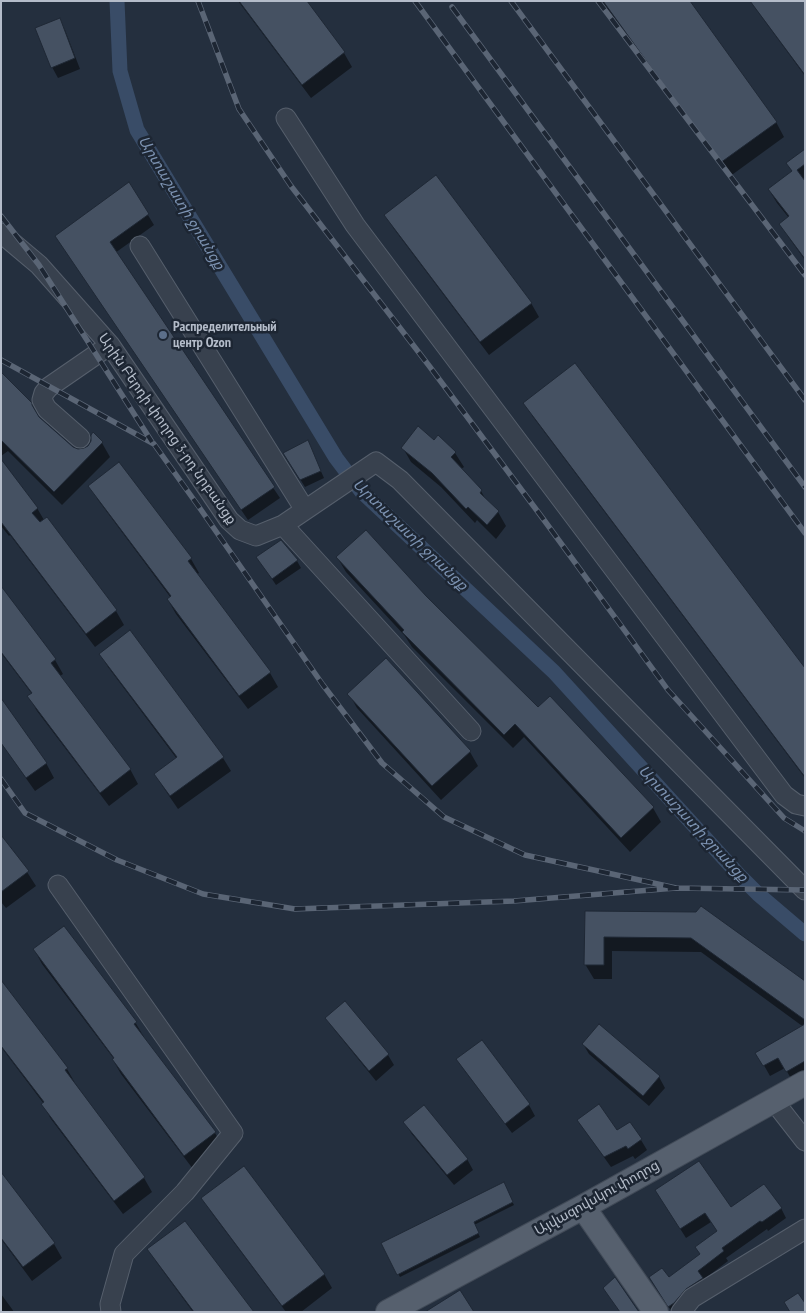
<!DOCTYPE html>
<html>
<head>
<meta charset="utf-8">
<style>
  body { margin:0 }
  #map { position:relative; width:806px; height:1313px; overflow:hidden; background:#242f3e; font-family:"PT Sans Narrow",sans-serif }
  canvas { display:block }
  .frame { position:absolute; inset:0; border:2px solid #b4bcc9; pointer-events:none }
</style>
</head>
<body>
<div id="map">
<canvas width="806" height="1313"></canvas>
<div class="frame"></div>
</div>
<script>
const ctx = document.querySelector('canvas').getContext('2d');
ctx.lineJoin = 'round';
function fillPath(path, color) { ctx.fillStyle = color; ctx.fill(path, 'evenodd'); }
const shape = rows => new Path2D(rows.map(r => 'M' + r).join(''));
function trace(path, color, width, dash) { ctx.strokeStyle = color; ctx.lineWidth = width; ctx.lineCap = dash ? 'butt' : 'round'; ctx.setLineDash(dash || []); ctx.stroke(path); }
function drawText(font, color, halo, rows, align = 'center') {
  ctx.font = font + ' "PT Sans Narrow","Noto Sans Armenian",sans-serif'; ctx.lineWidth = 5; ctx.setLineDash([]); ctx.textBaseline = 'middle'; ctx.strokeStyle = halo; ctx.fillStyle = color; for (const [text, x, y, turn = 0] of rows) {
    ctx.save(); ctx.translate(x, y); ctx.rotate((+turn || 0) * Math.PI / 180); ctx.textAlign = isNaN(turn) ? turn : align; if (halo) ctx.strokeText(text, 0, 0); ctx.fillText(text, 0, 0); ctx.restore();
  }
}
fillPath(shape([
  [238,1,305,1,344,53,352,67,311,98],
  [602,1,688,1,776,122,784,137,729,177],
  [750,1,805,1,805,76],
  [59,20,65,30,80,69,58,78,52,67],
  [805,155,805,260,789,238,781,224,789,218,777,203,769,190,793,172],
  [129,184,154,225,115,253,280,498,248,520,63,247],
  [385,215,531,303,539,317,489,355,394,229],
  [1,374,39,418,72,448,78,450,89,447,93,434,102,443,110,457,62,505,8,451,1,456],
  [525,403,805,670,805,778,533,417],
  [438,437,455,453,464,467,461,469,481,491,487,502,498,512,506,526,496,539,477,520,475,523,441,487,411,462,403,448,434,442],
  [311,449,324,478,305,487,284,453],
  [1,461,37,508,44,520,47,518,116,611,124,625,95,647,10,535,9,536,1,526],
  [90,486,191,559,199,573,196,575,270,673,278,687,248,709,176,614,168,600,171,598,98,500],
  [281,541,297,561,301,568,276,585,262,564],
  [337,557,426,596,538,709,550,697,653,808,661,822,630,852,524,737,513,748,412,647,405,636,346,572],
  [1,588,55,660,63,674,60,676,130,769,138,784,109,806,37,711,29,697,32,694,1,653],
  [130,632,223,758,231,771,178,809,163,787,155,774,177,759,108,667,100,654],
  [386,660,470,752,478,766,441,800,357,708,349,694],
  [1,700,46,763,54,778,35,791,1,743],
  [1,837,27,872,36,886,6,908,1,902],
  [586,912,697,914,805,983,805,1028,701,952,612,951,612,979,594,979,585,964],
  [34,949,135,1022,144,1037,143,1037,215,1133,223,1147,193,1169,121,1074,113,1060,114,1059,42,964],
  [1,982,67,1069,75,1083,144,1178,152,1192,123,1214,51,1119,43,1105,44,1104,1,1047],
  [327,1018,388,1055,394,1065,376,1081,333,1028],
  [482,1042,529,1105,535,1116,512,1133,464,1070,458,1060],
  [583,1044,659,1077,665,1088,649,1106,589,1054],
  [805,1046,805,1075,793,1082,785,1068,770,1076,757,1053],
  [579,1120,641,1140,647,1150,635,1159,633,1156,611,1167,585,1131],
  [405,1122,467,1159,473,1170,454,1185,411,1133],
  [1,1174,54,1244,62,1258,32,1281,1,1239],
  [503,1184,514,1205,474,1225,480,1237,400,1277,383,1244],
  [203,1198,324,1274,332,1288,301,1312,286,1312,211,1212],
  [662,1200,731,1209,781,1208,786,1218,768,1231,767,1229,726,1258,728,1261,703,1280,707,1288,672,1312,656,1287,701,1255,696,1248,718,1232,711,1222,686,1238],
  [149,1250,252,1312,193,1312,157,1263],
  [1,1294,12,1309,14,1312,1,1312]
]), '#0007');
trace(shape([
  [117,1,120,71,137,130,336,458,361,491,554,672,739,875,758,894,805,934]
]), '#394c67', 15);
const building = shape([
  [239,1,307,1,345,52,302,85,239,1],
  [603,1,690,1,777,122,720,163,603,1],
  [750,1,805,1,805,75,750,1],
  [60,18,75,58,51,68,35,28,60,18],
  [805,149,805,164,797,170,805,181,805,259,779,224,789,216,768,189,792,171,786,163,805,149],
  [436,175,532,303,480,342,384,215,436,175],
  [129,182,149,214,110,242,275,487,241,510,55,236,129,182],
  [575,363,805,668,805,777,523,403,575,363],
  [1,372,32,403,32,405,39,417,73,447,78,449,84,448,88,446,91,441,91,435,93,432,103,442,54,492,1,440,1,372],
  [418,426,434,440,438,435,456,452,451,457,482,490,480,493,499,511,487,525,468,507,466,509,432,473,401,448,418,426],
  [308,440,321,471,300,480,283,453,308,440],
  [1,459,38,508,32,513,40,522,47,517,117,610,86,634,1,522,1,459],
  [119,462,192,558,188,561,271,672,239,696,167,599,171,596,88,486,119,462],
  [366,530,426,596,538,707,550,696,654,807,621,838,515,724,504,735,402,632,404,630,336,557,366,530],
  [281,540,298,560,272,579,256,557,281,540],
  [1,586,56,659,51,663,131,769,100,793,27,696,32,693,1,652,1,586],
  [130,630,224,757,170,796,154,774,177,757,99,654,130,630],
  [386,658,471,751,432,786,347,694,386,658],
  [1,698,47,763,26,778,1,743,1,698],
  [1,835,29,871,1,892,1,835],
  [701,906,805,981,805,1020,691,938,604,937,604,965,584,965,585,911,696,912,701,906],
  [64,926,137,1022,134,1024,216,1132,184,1156,112,1059,114,1058,33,949,64,926],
  [1,980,68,1068,65,1070,145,1177,114,1201,41,1104,44,1102,1,1046,1,980],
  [345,1001,389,1054,369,1071,325,1018,345,1001],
  [599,1024,660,1076,643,1096,582,1044,599,1024],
  [805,1024,805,1061,786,1072,778,1058,763,1066,755,1053,805,1024],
  [482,1040,530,1104,505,1124,456,1059,482,1040],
  [599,1104,617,1130,630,1122,642,1139,628,1149,626,1146,604,1157,577,1120,599,1104],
  [424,1105,468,1159,447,1175,403,1122,424,1105],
  [699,1161,731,1207,764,1184,782,1208,762,1222,760,1221,722,1248,724,1251,698,1271,703,1278,686,1289,674,1303,668,1307,649,1277,662,1268,669,1277,700,1254,695,1247,717,1231,705,1213,680,1229,655,1190,699,1161],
  [244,1166,325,1274,282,1306,201,1198,244,1166],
  [1,1172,55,1243,23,1267,1,1238,1,1172],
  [504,1182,513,1202,474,1222,479,1233,397,1275,381,1243,504,1182],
  [185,1221,254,1312,194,1312,147,1249,185,1221],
  [615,1277,639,1312,620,1312,603,1288,615,1277],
  [460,1290,474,1312,425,1312,460,1290],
  [798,1293,805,1303,805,1312,790,1312,784,1302,798,1293]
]);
fillPath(building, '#455162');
trace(building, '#1f2835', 1);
const minor = shape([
  [286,118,355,225,784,795,796,804,805,806],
  [1,233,39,265,110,345,229,520,240,530,256,536,283,525,376,462,400,480,805,890],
  [140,246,305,510],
  [80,438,47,409,42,400,44,393,49,387,110,345],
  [283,525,471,731],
  [58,885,233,1133,185,1192,124,1254,110,1304,111,1312],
  [773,1100,805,1141],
  [681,1312,692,1298,805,1229]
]);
const major = shape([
  [583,1207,656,1312],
  [388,1312,583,1207,805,1083]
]);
trace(minor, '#565f6c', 21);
trace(major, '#414a57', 26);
trace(minor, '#38414e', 19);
trace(major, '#56606e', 24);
const rail = shape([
  [198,1,239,109,291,186,430,367,544,520,668,690,784,818,805,831],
  [415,1,805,533],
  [511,1,805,400],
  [598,1,805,275],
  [452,7,805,487],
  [1,216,39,265,152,442],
  [1,360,154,444,199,507,323,685,382,763,444,817,525,855,676,888],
  [1,779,25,813,117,860,203,894,295,909,514,901,676,888,805,890]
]);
trace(rail, '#5a6575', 5.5);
trace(rail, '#1d2633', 4, [11]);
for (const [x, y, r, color] of [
  [163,335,5,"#5c6f8a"]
]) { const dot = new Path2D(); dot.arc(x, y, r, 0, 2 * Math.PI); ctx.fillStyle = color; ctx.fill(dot); trace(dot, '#1d2633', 2); }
drawText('bold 14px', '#b4bcc9', '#1d2633', [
  ["Распределительный",173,327],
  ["центр Ozon",173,343]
], 'left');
drawText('14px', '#b4bcc9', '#1d2633', [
  ["Արին Բերդի փողոց 3-րդ նրբանցք",167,429,55],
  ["Այվազովսկու փողոց",597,1198,-29]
]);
drawText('italic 15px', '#7c92b1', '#1d2633', [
  ["Արտաշատի ջրանցք",181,203,59],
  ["Արտաշատի ջրանցք",410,535,44],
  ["Արտաշատի ջրանցք",693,824,47]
]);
</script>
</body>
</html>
